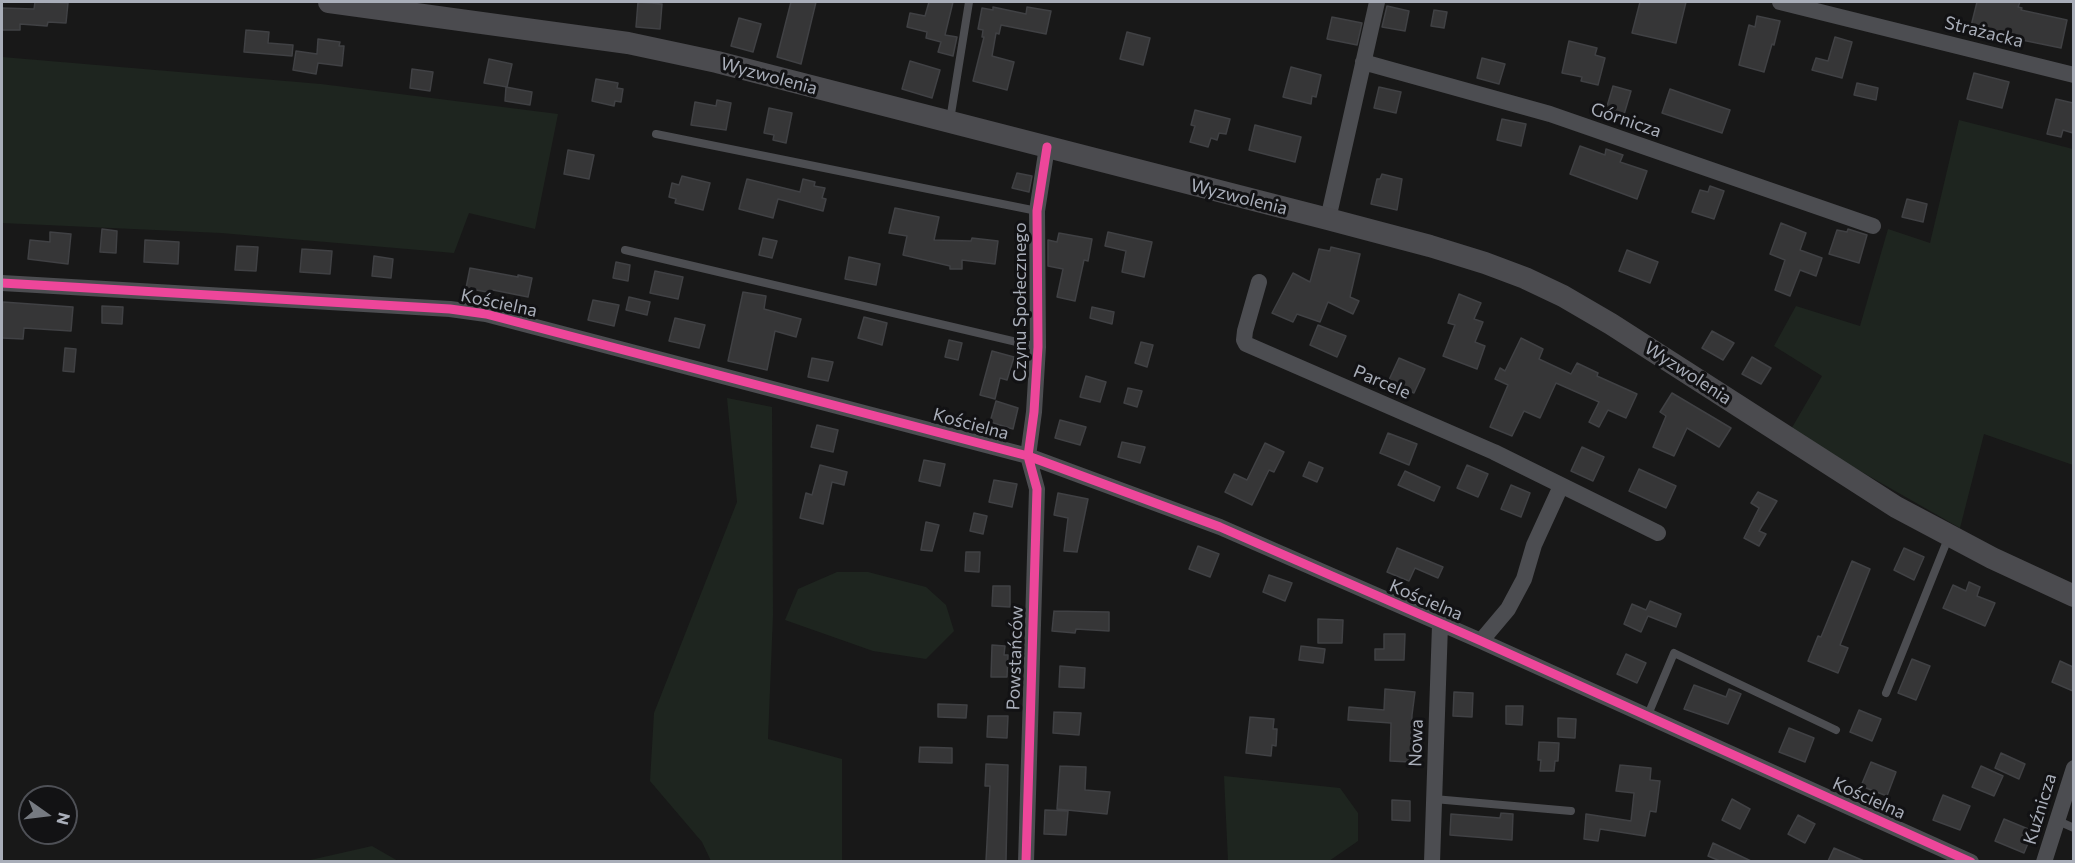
<!DOCTYPE html>
<html>
<head>
<meta charset="utf-8">
<style>
  body { margin:0 }
  #map { position:relative; width:2075px; height:863px; overflow:hidden; background:#181818; font-family:Commissioner,sans-serif }
  canvas { display:block }
  .frame { position:absolute; inset:0; border:3px solid #a9aeb9; pointer-events:none }
  .north { position:absolute; left:18px; top:785px; width:60px; height:60px; box-sizing:border-box; background:#121214; border:2px solid #4e5056; border-radius:50%; rotate:104deg; font-size:16px; font-weight:700; line-height:24px; text-align:center; color:#a9aeb9 }
  .north::after { content:''; display:block; margin:auto; width:21px; height:27px; background:#767a81; clip-path:polygon(50% 0,100% 100%,50% 72%,0 100%) }
</style>
</head>
<body>
<div id="map">
<canvas width="2075" height="863"></canvas>
<div class="frame"></div>
<div class="north">N</div>
</div>
<script>
const ctx = document.querySelector('canvas').getContext('2d');
ctx.lineJoin = 'round';
function fillPath(path, color) { ctx.fillStyle = color; ctx.fill(path, 'evenodd'); }
const shape = rows => new Path2D(rows.map(r => 'M' + r).join(''));
function trace(path, color, width, dash) { ctx.strokeStyle = color; ctx.lineWidth = width; ctx.lineCap = dash ? 'butt' : 'round'; ctx.setLineDash(dash || []); ctx.stroke(path); }
function drawText(font, color, halo, rows, align = 'center') {
  ctx.font = font + ' Commissioner,sans-serif'; ctx.lineWidth = 6; ctx.setLineDash([]); ctx.textBaseline = 'middle'; ctx.strokeStyle = halo; ctx.fillStyle = color; for (const [text, x, y, turn = 0] of rows) {
    ctx.save(); ctx.translate(x, y); ctx.rotate((+turn || 0) * Math.PI / 180); ctx.textAlign = isNaN(turn) ? turn : align; if (halo) ctx.strokeText(text, 0, 0); ctx.fillText(text, 0, 0); ctx.restore();
  }
}
fillPath(shape([
  [2,57,321,84,558,114,535,229,469,213,454,253,221,233,2,223],
  [1959,120,2073,149,2073,465,1984,434,1960,528,1790,431,1822,376,1774,346,1796,306,1860,326,1888,229,1930,243],
  [727,398,772,407,773,615,768,739,842,759,842,861,711,861,702,842,650,781,654,713,737,502],
  [837,572,868,572,926,587,946,605,954,631,926,659,873,651,785,620,798,589],
  [1224,776,1340,788,1358,813,1358,841,1329,861,1228,861],
  [372,846,398,861,306,861]
]), '#1e251f');
const building = shape([
  [35,2,68,3,66,23,48,22,47,26,20,24,20,30,2,30,2,8,34,9,35,2],
  [638,2,662,4,660,29,636,27,638,2],
  [791,2,816,2,801,64,777,57,791,2],
  [929,2,953,2,945,35,957,37,953,56,938,52,941,42,926,38,927,32,907,27,910,13,925,16,929,2],
  [1640,2,1686,2,1676,43,1632,33,1640,2],
  [1977,2,2020,2,2018,7,2022,8,2021,10,2067,20,2061,48,2017,39,2016,42,1994,36,1995,32,1971,26,1977,2],
  [1387,6,1409,11,1405,31,1382,27,1387,6],
  [993,7,1026,14,1027,7,1051,11,1046,34,1001,25,999,34,996,33,992,56,1014,62,1007,90,973,81,984,37,982,37,983,30,978,29,982,8,993,10,993,7],
  [1434,10,1447,12,1444,28,1431,26,1434,10],
  [1757,16,1780,21,1774,45,1772,44,1764,72,1739,65,1749,25,1755,27,1757,16],
  [1332,17,1362,23,1357,45,1327,39,1332,17],
  [739,18,761,24,753,52,731,46,739,18],
  [246,30,269,32,268,43,293,45,292,56,244,52,246,30],
  [1127,32,1150,38,1143,65,1120,59,1127,32],
  [1835,37,1852,42,1842,78,1812,70,1816,58,1828,61,1835,37],
  [318,39,340,42,339,46,344,46,342,66,318,63,316,74,293,70,296,51,317,54,318,39],
  [1569,41,1597,48,1595,55,1605,58,1598,85,1581,81,1582,77,1562,73,1569,41],
  [1482,58,1505,64,1499,84,1477,78,1482,58],
  [489,59,512,64,507,87,484,83,489,59],
  [910,61,940,70,932,98,902,89,910,61],
  [1291,67,1321,75,1316,97,1312,96,1311,104,1283,97,1291,67],
  [412,69,433,72,430,91,410,88,412,69],
  [1974,73,2009,82,2002,108,1967,99,1974,73],
  [596,79,618,83,617,88,623,89,621,102,615,101,614,106,592,101,596,79],
  [1857,83,1878,88,1876,100,1854,95,1857,83],
  [1613,86,1631,91,1623,118,1605,113,1613,86],
  [506,87,532,92,530,105,505,101,506,87],
  [1379,87,1401,92,1396,113,1374,108,1379,87],
  [1670,89,1730,110,1722,133,1662,113,1670,89],
  [2056,99,2073,103,2073,133,2063,130,2061,137,2047,134,2056,99],
  [717,100,731,103,726,130,691,125,695,102,716,106,717,100],
  [769,108,792,113,786,143,773,140,774,135,764,133,769,108],
  [1195,110,1230,119,1226,134,1219,133,1217,140,1211,138,1208,147,1190,142,1195,126,1191,125,1195,110],
  [1502,119,1526,124,1521,146,1497,140,1502,119],
  [1255,125,1301,137,1295,162,1249,150,1255,125],
  [1580,146,1605,155,1606,149,1623,155,1620,162,1647,171,1637,199,1570,174,1580,146],
  [568,150,594,155,589,179,564,174,568,150],
  [1017,173,1032,176,1029,192,1012,188,1017,173],
  [1382,174,1402,179,1397,210,1371,204,1377,179,1380,179,1382,174],
  [682,176,710,183,703,210,675,203,676,199,669,197,672,183,679,185,682,176],
  [747,179,800,192,803,179,815,182,814,186,825,188,822,198,826,199,823,211,778,199,773,218,739,209,747,179],
  [1710,186,1724,191,1714,219,1692,212,1700,190,1708,192,1710,186],
  [1907,199,1927,204,1923,222,1902,217,1907,199],
  [895,208,939,217,934,240,971,241,972,238,998,241,995,264,962,260,962,269,950,269,950,266,903,255,907,236,889,233,895,208],
  [1781,223,1806,233,1800,250,1822,258,1816,276,1800,270,1790,296,1775,290,1785,260,1770,254,1781,223],
  [102,229,117,231,116,253,100,252,102,229],
  [1848,229,1867,235,1859,263,1829,254,1837,230,1847,232,1848,229],
  [50,232,71,234,68,264,28,259,30,240,50,242,50,232],
  [1108,232,1152,242,1144,277,1122,272,1126,251,1105,246,1108,232],
  [1059,233,1092,239,1088,261,1084,260,1075,301,1057,297,1063,269,1048,266,1048,240,1057,242,1059,233],
  [763,238,777,241,772,258,759,255,763,238],
  [145,240,179,242,178,264,144,262,145,240],
  [237,246,258,247,256,271,235,270,237,246],
  [1331,247,1360,254,1350,297,1359,301,1353,314,1328,302,1320,322,1297,314,1293,322,1272,313,1293,273,1310,282,1319,249,1330,251,1331,247],
  [302,249,332,251,330,274,300,272,302,249],
  [1627,250,1658,262,1650,283,1619,271,1627,250],
  [374,256,393,259,391,278,372,276,374,256],
  [849,257,880,264,876,285,845,279,849,257],
  [616,262,630,265,628,281,613,278,616,262],
  [470,268,518,277,518,275,532,278,528,297,493,290,492,293,466,288,470,268],
  [655,271,683,277,678,299,650,293,655,271],
  [743,292,766,296,764,309,801,319,796,337,775,331,767,370,728,361,743,292],
  [1459,294,1481,303,1474,319,1483,322,1475,342,1485,346,1477,369,1443,356,1455,325,1448,323,1459,294],
  [629,297,650,302,647,315,626,310,629,297],
  [593,300,619,305,614,326,588,320,593,300],
  [3,302,73,307,71,331,24,328,23,339,2,338,3,302],
  [102,306,123,307,122,324,102,323,102,306],
  [1092,307,1114,312,1112,324,1090,318,1092,307],
  [864,317,887,323,882,345,858,338,864,317],
  [675,318,705,325,699,348,669,341,675,318],
  [1318,325,1346,336,1337,357,1310,345,1318,325],
  [1712,331,1734,343,1723,360,1702,348,1712,331],
  [1521,338,1543,349,1539,359,1571,374,1577,363,1598,373,1597,376,1637,394,1626,418,1608,410,1599,427,1589,422,1599,402,1556,383,1540,418,1524,411,1512,436,1490,427,1508,385,1495,379,1500,368,1505,371,1521,338],
  [949,340,962,343,958,360,945,357,949,340],
  [1141,342,1153,345,1147,367,1135,363,1141,342],
  [65,348,76,349,74,372,63,371,65,348],
  [992,351,1014,357,1007,380,1000,378,995,399,980,395,992,351],
  [1752,357,1771,368,1761,384,1742,374,1752,357],
  [812,358,833,362,828,381,808,377,812,358],
  [1399,358,1425,369,1414,393,1388,382,1399,358],
  [1086,376,1106,382,1100,402,1080,397,1086,376],
  [1128,388,1142,391,1137,407,1124,403,1128,388],
  [1672,393,1731,428,1719,447,1687,428,1674,456,1653,447,1666,416,1660,412,1672,393],
  [996,401,1018,408,1013,429,990,422,996,401],
  [1060,420,1086,427,1080,445,1055,438,1060,420],
  [817,425,838,430,833,452,811,447,817,425],
  [1388,433,1417,444,1409,465,1380,453,1388,433],
  [1122,442,1145,447,1140,463,1118,457,1122,442],
  [1265,443,1284,452,1274,472,1269,470,1252,505,1225,492,1234,474,1247,480,1265,443],
  [1582,447,1604,457,1593,481,1571,471,1582,447],
  [924,460,945,464,940,486,919,481,924,460],
  [1309,462,1323,468,1317,482,1303,476,1309,462],
  [820,465,847,472,844,485,832,482,823,524,800,518,806,493,812,495,820,465],
  [1467,465,1488,474,1478,497,1457,488,1467,465],
  [1639,469,1676,486,1666,508,1629,491,1639,469],
  [1405,471,1440,487,1434,501,1398,485,1405,471],
  [994,480,1017,484,1012,507,989,502,994,480],
  [1511,485,1530,493,1521,517,1501,509,1511,485],
  [1758,492,1777,501,1759,531,1766,534,1759,546,1744,538,1759,508,1751,503,1758,492],
  [1058,493,1088,499,1077,552,1064,551,1068,518,1054,515,1058,493],
  [974,513,987,516,983,534,970,531,974,513],
  [926,522,939,525,932,551,921,550,926,522],
  [1198,546,1219,554,1210,577,1189,569,1198,546],
  [1397,548,1443,567,1438,578,1415,568,1409,581,1387,572,1397,548],
  [1904,548,1924,557,1914,580,1894,570,1904,548],
  [966,552,980,552,979,572,965,571,966,552],
  [1852,561,1870,569,1840,645,1848,648,1838,673,1808,661,1818,636,1821,637,1852,561],
  [1269,575,1292,583,1285,601,1263,592,1269,575],
  [1969,582,1980,587,1977,596,1995,603,1985,626,1943,608,1953,585,1966,591,1969,582],
  [993,586,1010,586,1010,607,992,606,993,586],
  [1650,601,1681,614,1676,627,1648,616,1641,632,1624,624,1632,604,1646,610,1650,601],
  [1054,611,1109,612,1109,631,1076,629,1075,633,1052,631,1054,611],
  [1318,619,1343,620,1342,643,1318,643,1318,619],
  [1384,634,1405,634,1404,660,1375,660,1375,649,1384,649,1384,634],
  [992,645,1005,646,1004,655,1008,655,1007,677,991,677,992,645],
  [1301,646,1325,649,1323,663,1299,660,1301,646],
  [1626,654,1646,663,1637,683,1617,674,1626,654],
  [1912,659,1930,666,1916,700,1898,693,1912,659],
  [2060,661,2073,667,2073,691,2052,682,2060,661],
  [1060,666,1085,668,1084,688,1059,687,1060,666],
  [1694,685,1726,697,1729,689,1741,694,1728,724,1684,709,1694,685],
  [1385,689,1415,692,1412,715,1410,762,1390,761,1391,723,1348,720,1349,707,1384,710,1385,689],
  [1454,692,1473,693,1472,717,1453,716,1454,692],
  [938,704,967,705,966,718,938,717,938,704],
  [1506,706,1523,706,1522,725,1506,724,1506,706],
  [1859,710,1881,719,1872,741,1850,732,1859,710],
  [1054,712,1081,713,1079,735,1053,733,1054,712],
  [988,716,1008,716,1007,738,987,737,988,716],
  [1250,717,1274,719,1273,729,1277,729,1276,746,1272,745,1271,756,1246,753,1250,717],
  [1558,718,1576,719,1575,738,1558,737,1558,718],
  [1789,728,1814,738,1805,762,1779,752,1789,728],
  [1539,742,1559,743,1558,761,1555,761,1554,771,1540,771,1541,760,1538,760,1539,742],
  [920,747,952,748,952,763,919,762,920,747],
  [2001,753,2025,764,2019,779,1995,768,2001,753],
  [1871,762,1896,772,1887,796,1861,786,1871,762],
  [986,764,1008,765,1006,861,986,861,990,786,985,786,986,764],
  [1620,765,1651,768,1650,780,1660,781,1656,812,1650,811,1645,836,1600,829,1598,841,1584,839,1586,814,1631,821,1634,793,1616,791,1620,765],
  [1060,766,1086,767,1085,790,1110,792,1107,814,1057,809,1060,766],
  [1981,766,2003,776,1994,796,1972,787,1981,766],
  [1943,795,1970,806,1960,830,1933,820,1943,795],
  [1732,799,1750,809,1740,829,1722,820,1732,799],
  [1392,800,1410,801,1410,821,1392,820,1392,800],
  [1045,810,1068,811,1066,835,1044,834,1045,810],
  [1501,813,1513,814,1512,840,1450,835,1451,814,1500,818,1501,813],
  [1798,815,1815,824,1805,843,1788,834,1798,815],
  [2004,819,2033,831,2024,853,1995,841,2004,819],
  [1713,843,1751,861,1720,861,1708,856,1713,843],
  [1834,848,1864,861,1828,861,1834,848]
]);
fillPath(building, '#363637');
trace(building, '#404144', 1.5);
trace(shape([
  [950,120,969,2],
  [656,134,1037,211],
  [625,250,1038,347],
  [1886,693,1949,536],
  [1647,717,1674,653,1836,730],
  [1434,799,1571,811],
  [2056,820,2074,828]
]), '#4c4d51', 8);
trace(shape([
  [1780,2,2074,75],
  [1363,62,1550,114,1873,226],
  [1328,219,1377,2],
  [1259,282,1245,331,1244,340,1246,344,1494,452,1658,533],
  [2,283,450,309,486,314,1028,456,1220,527,1481,641,1971,862],
  [1481,641,1508,609,1524,579,1534,545,1561,486],
  [1026,862,1037,489,1028,456,1034,412,1038,347,1037,211,1047,147],
  [1432,862,1440,625],
  [2044,862,2074,768]
]), '#4c4d51', 16);
trace(shape([
  [329,2,628,43,717,62,1328,219,1430,246,1485,263,1525,278,1563,296,1611,324,1896,507,1992,558,2074,596]
]), '#4b4b4f', 22);
trace(shape([
  [2,283,450,309,486,314,1028,456,1220,527,1481,641,1971,862],
  [1026,862,1037,489,1028,456,1034,412,1038,347,1037,211,1047,147]
]), '#ed469a', 9);
drawText('18px', '#a9aeb9', '#121214', [
  ["Strażacka",1984,32,14],
  ["Wyzwolenia",769,76,15],
  ["Górnicza",1626,120,19],
  ["Wyzwolenia",1239,197,14],
  ["Czynu Społecznego",1020,302,-90],
  ["Kościelna",499,303,12],
  ["Wyzwolenia",1688,373,33],
  ["Parcele",1382,382,23],
  ["Kościelna",971,424,15],
  ["Kościelna",1426,600,23],
  ["Powstańców",1015,658,-88],
  ["Nowa",1416,743,-88],
  ["Kościelna",1869,798,24],
  ["Kuźnicza",2040,809,-73]
]);
</script>
</body>
</html>
